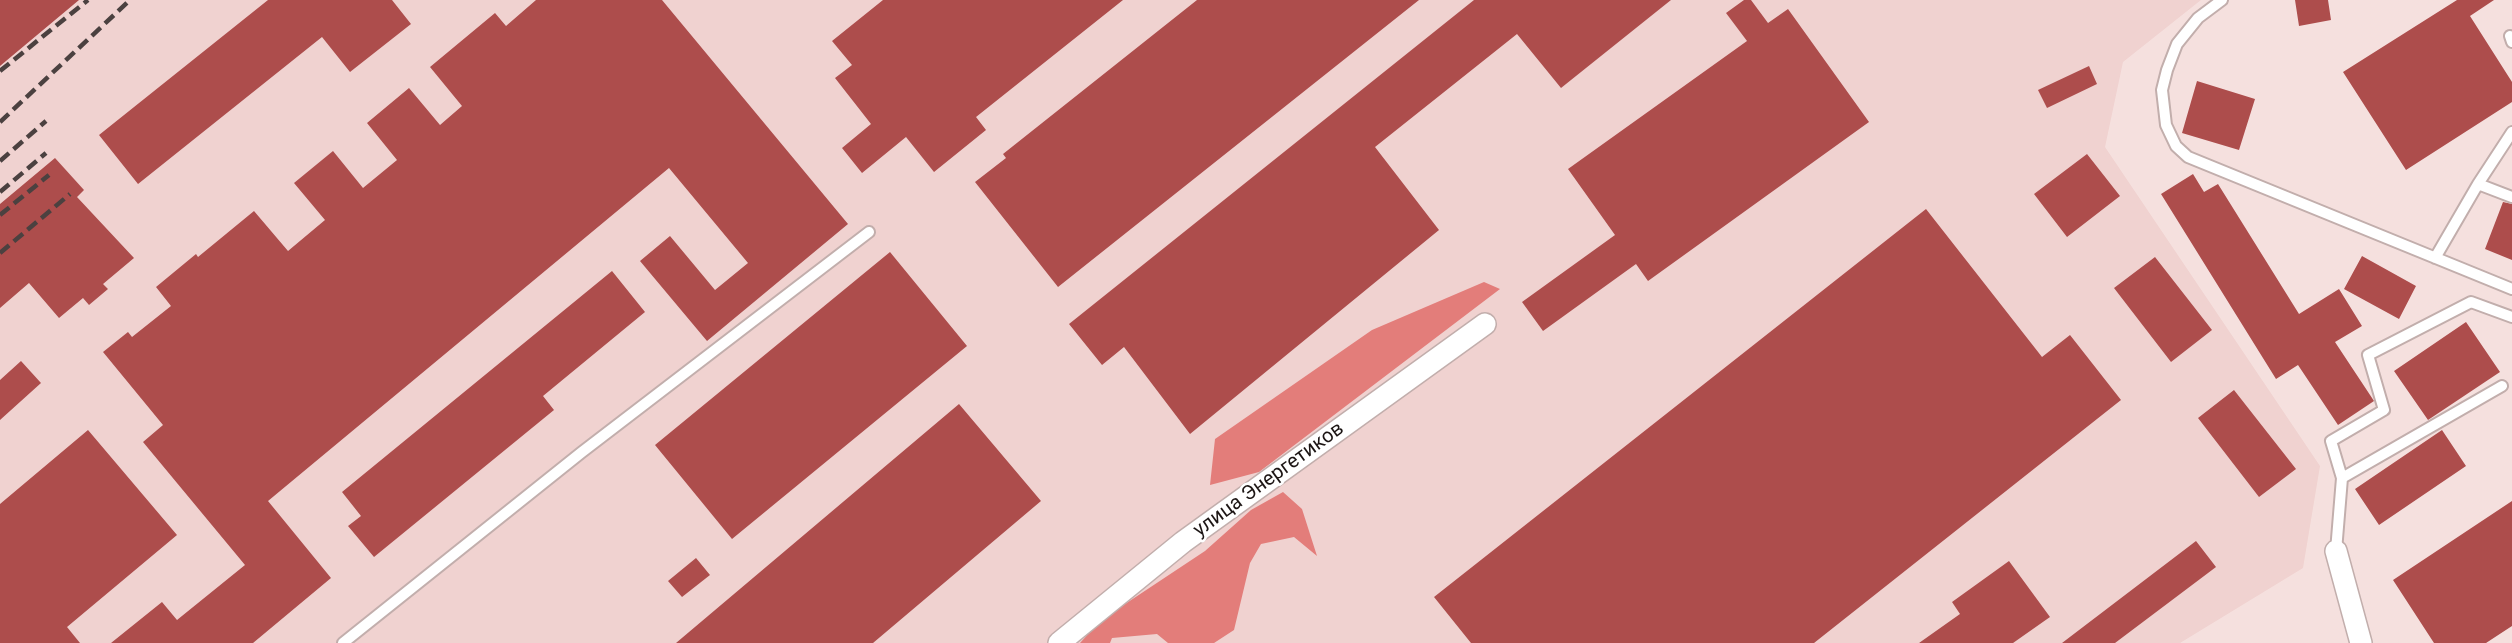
<!DOCTYPE html>
<html>
<head>
<meta charset="utf-8">
<style>
  body { margin:0 }
  canvas { display:block; background:#f5e0de }
</style>
</head>
<body>
<canvas width="2512" height="643"></canvas>
<script>
const ctx = document.querySelector('canvas').getContext('2d');
ctx.lineJoin = 'round';
function fillPath(path, color) { ctx.fillStyle = color; ctx.fill(path, 'evenodd'); }
const shape = rows => new Path2D(rows.map(r => 'M' + r).join(''));
function trace(path, color, width, dash) { ctx.strokeStyle = color; ctx.lineWidth = width; ctx.lineCap = dash ? 'butt' : 'round'; ctx.setLineDash(dash || []); ctx.stroke(path); }
function drawText(font, color, halo, rows, align = 'center') {
  ctx.font = font + ' Roboto,sans-serif'; ctx.lineWidth = 5; ctx.setLineDash([]); ctx.textBaseline = 'middle'; ctx.strokeStyle = halo; ctx.fillStyle = color; for (const [text, x, y, turn = 0] of rows) {
    ctx.save(); ctx.translate(x, y); ctx.rotate((+turn || 0) * Math.PI / 180); ctx.textAlign = isNaN(turn) ? turn : align; if (halo) ctx.strokeText(text, 0, 0); ctx.fillText(text, 0, 0); ctx.restore();
  }
}
fillPath(shape([
  [0,0,2201,0,2123,62,2105,147,2320,466,2303,568,2180,643,0,643]
]), '#f0d2d0');
fillPath(shape([
  [1484,282,1500,289,1259,472,1210,485,1215,439,1372,330],
  [1283,492,1302,509,1317,556,1294,537,1261,544,1250,563,1234,630,1214,643,1168,643,1157,634,1112,638,1110,643,1080,643,1101,620,1205,551,1251,510]
]), '#e37d7a');
fillPath(shape([
  [0,0,79,0,0,66],
  [268,0,392,0,411,24,350,72,322,37,138,184,99,135],
  [536,0,662,0,848,224,707,341,640,261,670,236,715,290,748,263,669,168,268,501,331,578,253,643,111,643,162,602,177,620,245,565,143,442,163,425,103,352,128,332,132,337,171,306,156,287,196,254,198,257,254,211,288,251,325,220,294,183,333,151,363,188,397,160,367,123,409,88,440,125,462,106,430,67,495,13,506,26],
  [883,0,1123,0,976,117,986,130,934,172,906,137,862,173,842,148,871,124,835,78,852,65,832,41],
  [1197,0,1419,0,1058,287,975,182,1006,158,1003,154],
  [1474,0,1671,0,1561,88,1517,34,1375,147,1439,230,1190,434,1124,347,1102,365,1069,324],
  [1744,0,1751,0,1768,23,1788,9,1869,122,1648,281,1636,264,1543,331,1522,302,1615,235,1568,169,1747,41,1726,13],
  [2295,0,2328,0,2331,20,2299,26],
  [2457,0,2494,0,2470,16,2512,82,2512,102,2406,170,2343,72],
  [2089,66,2097,84,2047,108,2038,90],
  [2197,81,2255,99,2239,150,2182,133],
  [2087,154,2120,196,2067,237,2034,194],
  [55,158,84,190,77,197,134,258,103,284,108,289,89,305,83,298,59,318,29,283,0,308,0,204],
  [2193,174,2204,192,2218,184,2299,314,2339,289,2362,326,2335,342,2374,401,2338,425,2298,365,2276,379,2161,194],
  [2503,202,2512,204,2512,260,2485,249],
  [1926,209,2042,357,2070,335,2121,400,1814,643,1471,643,1434,597],
  [890,252,967,346,732,539,655,445],
  [2362,256,2416,286,2399,319,2344,289],
  [2155,257,2212,330,2171,362,2114,288],
  [612,271,645,312,543,396,554,410,374,557,348,526,361,516,342,492],
  [2466,322,2500,372,2428,420,2394,371],
  [21,361,41,383,0,420,0,380],
  [2234,390,2296,469,2259,497,2198,418],
  [959,404,1041,501,873,643,676,643],
  [88,430,177,535,67,627,80,643,0,643,0,504],
  [2442,430,2466,466,2379,525,2355,489],
  [2512,501,2512,626,2486,643,2434,643,2393,580],
  [2196,541,2216,567,2115,643,2062,643],
  [696,558,710,575,682,597,668,581],
  [2009,561,2050,617,2013,643,1919,643,1960,614,1952,602]
]), '#ad4d4c');
const lane = shape([
  [2222,0,2198,18,2177,44,2167,70,2162,90,2166,125,2176,146,2188,157,2512,289],
  [2510,36,2512,42],
  [2478,184,2512,197],
  [2435,258,2478,184,2512,132],
  [2342,478,2331,441,2384,410,2368,355,2471,302,2512,317],
  [2336,551,2342,478,2502,386],
  [343,643,582,452,869,232]
]);
const street = shape([
  [2336,551,2361,643],
  [1059,643,1183,542,1485,324]
]);
trace(lane, '#c2aeac', 14);
trace(street, '#c2aeac', 24);
trace(lane, '#fff', 10);
trace(street, '#fff', 21);
trace(shape([
  [0,71,88,0],
  [0,122,130,0],
  [0,161,46,121],
  [0,192,46,153],
  [0,215,49,175],
  [0,253,70,194]
]), '#4b4140', 4.5, [12, 6]);
drawText('20px', '#1c1514', '#fff', [
  ["улица Энергетиков",1269,480,-36]
]);
</script>
</body>
</html>
